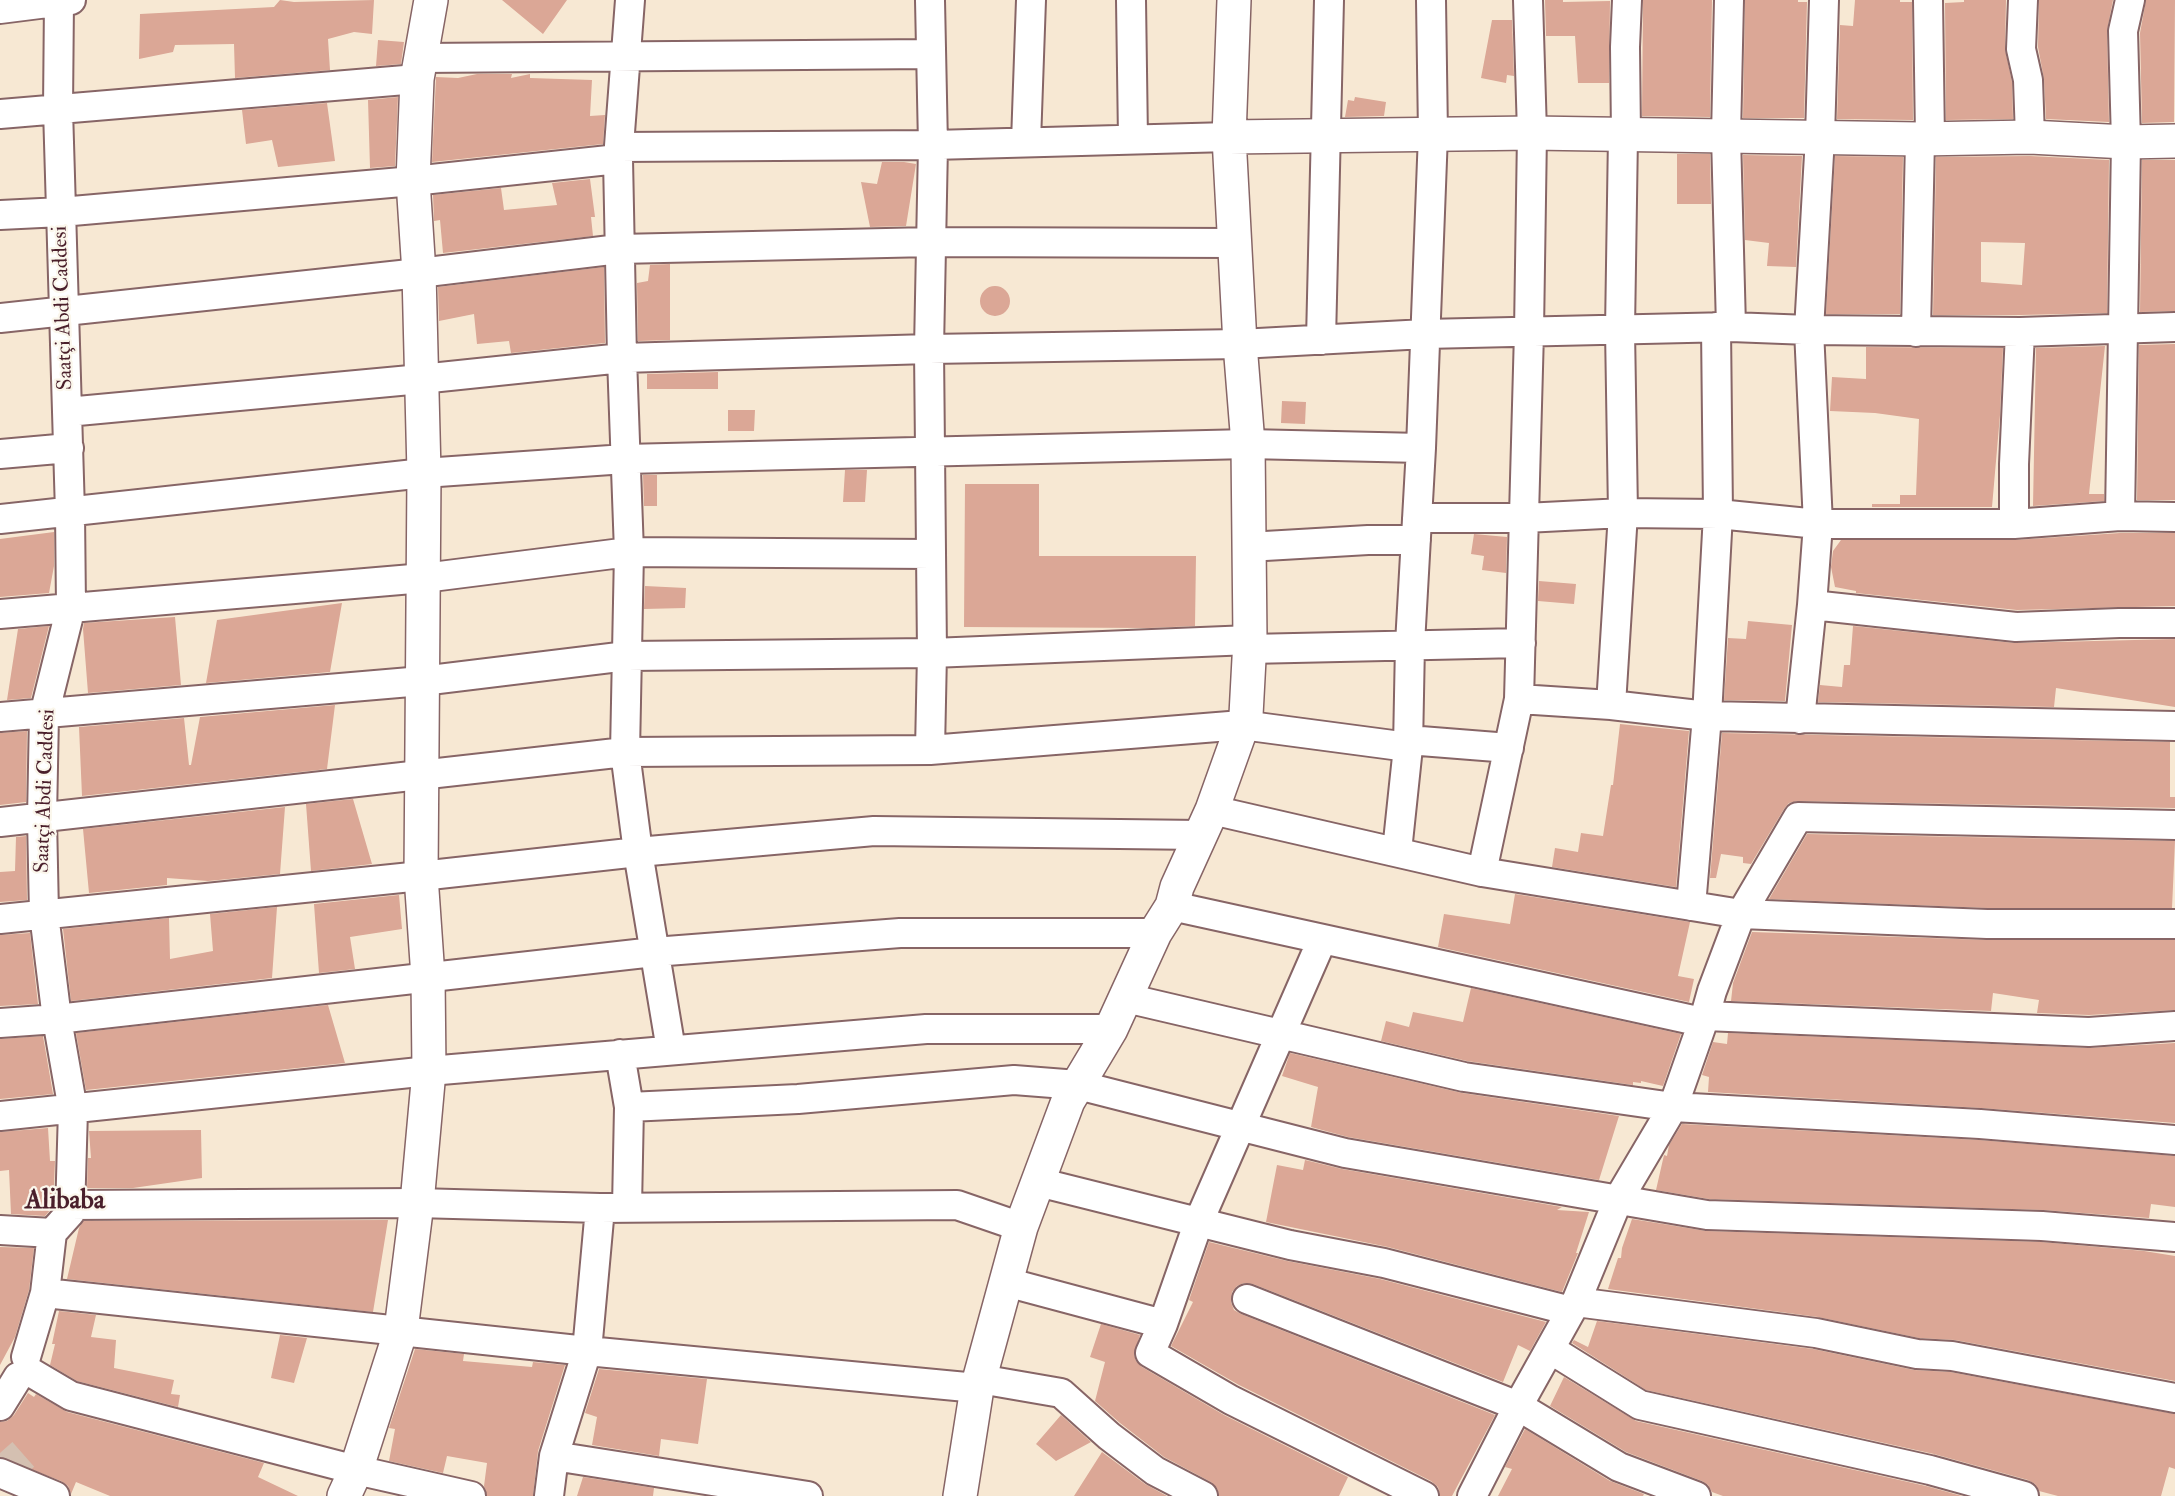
<!DOCTYPE html>
<html>
<head>
<meta charset="utf-8">
<style>
  body { margin:0 }
  canvas { display:block; background:#f7e8d3 }
</style>
</head>
<body>
<canvas width="2175" height="1496"></canvas>
<script>
const ctx = document.querySelector('canvas').getContext('2d');
ctx.lineJoin = 'round';
function fillPath(path, color) { ctx.fillStyle = color; ctx.fill(path, 'evenodd'); }
const shape = rows => new Path2D(rows.map(r => 'M' + r).join(''));
function trace(path, color, width, dash) { ctx.strokeStyle = color; ctx.lineWidth = width; ctx.lineCap = dash ? 'butt' : 'round'; ctx.setLineDash(dash || []); ctx.stroke(path); }
function drawText(font, color, halo, rows, align = 'center') {
  ctx.font = font + ' "IM FELL Double Pica",serif'; ctx.lineWidth = 4.5; ctx.setLineDash([]); ctx.textBaseline = 'middle'; ctx.strokeStyle = halo; ctx.fillStyle = color; for (const [text, x, y, turn = 0] of rows) {
    ctx.save(); ctx.translate(x, y); ctx.rotate((+turn || 0) * Math.PI / 180); ctx.textAlign = isNaN(turn) ? turn : align; if (halo) ctx.strokeText(text, 0, 0); ctx.fillText(text, 0, 0); ctx.restore();
  }
}
fillPath(shape([
  [280,0,294,2,374,0,372,34,354,32,328,39,330,70,235,78,234,44,175,45,173,52,139,59,140,14,274,7],
  [502,0,567,0,543,34],
  [1545,0,1563,0,1563,2,1610,1,1609,83,1578,83,1575,36,1546,36],
  [1643,0,1712,0,1710,117,1642,116],
  [1745,0,1798,0,1798,2,1807,2,1804,118,1743,118],
  [1855,0,1900,0,1900,2,1912,2,1913,120,1837,119,1840,25,1853,26],
  [1964,0,2006,0,2005,49,2012,82,2013,119,1946,120,1945,3,1964,2],
  [2039,0,2113,0,2107,31,2109,122,2046,119,2044,79,2038,47],
  [2146,0,2175,0,2174,122,2142,123,2140,33],
  [1492,20,1512,20,1514,76,1507,75,1506,83,1481,78],
  [378,40,404,42,401,64,376,66],
  [477,74,512,74,511,78,530,74,530,78,592,80,590,116,605,115,603,144,432,162,436,77,458,78],
  [398,97,395,166,370,168,368,100],
  [1355,97,1386,102,1384,116,1345,117,1348,100,1354,101],
  [327,103,335,161,278,167,272,140,246,144,242,110],
  [1677,154,1710,154,1711,204,1677,204],
  [1743,155,1802,156,1796,267,1767,266,1769,243,1745,240],
  [1835,156,1903,157,1900,314,1826,314],
  [2030,156,2109,160,2107,313,2020,315,1933,315,1936,157],
  [1981,242,2025,243,2022,285,1981,282],
  [2142,160,2175,160,2175,311,2140,312],
  [882,162,904,162,916,164,906,226,870,227,861,182,877,184],
  [590,179,595,217,591,217,593,236,443,253,440,220,434,221,433,195,501,188,504,210,557,205,552,183],
  [670,264,670,340,638,341,637,283,648,281,650,265],
  [604,267,605,343,511,353,509,341,477,344,474,314,439,321,438,287],
  '980 301a15 15 0 1 1 30 0a15 15 0 1 1-30 0Z',
  [2175,344,2175,500,2137,500,2139,345],
  [2105,346,2089,494,2104,494,2104,501,2033,506,2036,348],
  [1866,347,2003,348,2000,415,1992,507,1872,507,1872,504,1900,504,1900,495,1916,495,1919,419,1875,413,1830,411,1832,377,1866,379],
  [718,372,718,389,647,389,647,374],
  [1282,401,1306,402,1305,424,1281,423],
  [728,410,755,410,754,431,728,431],
  [845,470,867,470,865,502,843,502],
  [643,475,657,475,657,506,644,506],
  [965,484,1039,484,1039,556,1196,556,1195,626,1149,628,964,627],
  [54,532,54,566,49,593,0,597,0,539],
  [2120,533,2175,533,2175,606,2017,610,1856,593,1856,591,1835,587,1831,567,1833,551,1841,540,2015,540],
  [1474,534,1507,537,1506,573,1482,570,1484,556,1471,554],
  [1539,581,1576,584,1574,604,1538,601],
  [645,586,686,588,685,608,644,609],
  [342,603,330,672,206,683,217,620],
  [175,617,181,685,88,693,83,629,84,623],
  [1748,621,1792,625,1785,701,1724,700,1728,638,1746,639],
  [49,626,31,698,7,700,18,629],
  [1853,626,2014,643,2175,639,2175,707,2056,688,2054,707,1818,702,1820,685,1842,687,1844,665,1850,665],
  [335,705,327,769,82,796,79,727,184,718,189,765,191,765,200,717],
  [1620,724,1689,731,1676,887,1552,867,1555,848,1578,852,1581,833,1603,836,1611,785,1613,785],
  [27,731,26,802,0,805,0,733],
  [1722,733,2170,742,2170,797,2175,797,2175,808,1798,801,1789,803,1784,809,1751,864,1743,863,1743,857,1721,854,1716,878,1710,878],
  [353,799,372,864,311,871,306,804],
  [285,807,280,874,208,881,167,878,167,885,89,893,83,829],
  [1807,834,2175,841,2172,908,1987,908,1769,899],
  [26,836,27,900,0,902,0,872,15,871,16,837],
  [1515,894,1690,922,1678,976,1694,979,1689,1002,1438,947,1444,914,1510,924],
  [399,895,402,929,350,937,355,969,319,973,314,904],
  [277,907,272,978,71,1001,63,929,169,918,170,959,213,951,210,914],
  [1752,932,1987,940,2175,940,2175,1010,2089,1015,2037,1013,2039,1000,1993,993,1991,1011,1731,1001,1733,983],
  [30,933,38,1004,0,1006,0,935],
  [1471,988,1681,1034,1663,1086,1641,1081,1641,1083,1633,1082,1633,1085,1467,1061,1381,1041,1386,1021,1409,1027,1413,1012,1463,1022],
  [328,1005,345,1063,86,1090,76,1033],
  [1728,1033,2088,1048,2175,1043,2175,1123,1981,1108,1708,1092,1709,1077,1702,1075,1713,1042,1727,1044],
  [43,1036,53,1094,0,1099,0,1039],
  [1290,1053,1462,1093,1619,1116,1599,1180,1348,1137,1311,1127,1318,1087,1282,1076],
  [1682,1124,1979,1140,2175,1156,2175,1207,2151,1204,2149,1218,2043,1210,1709,1199,1656,1190,1664,1155,1667,1156,1669,1145],
  [48,1128,50,1161,55,1161,53,1207,45,1216,11,1214,9,1170,0,1171,0,1132],
  [201,1130,202,1178,133,1188,87,1188,88,1158,91,1158,89,1131],
  [1305,1160,1342,1169,1562,1207,1557,1210,1589,1212,1576,1253,1578,1253,1562,1292,1388,1247,1266,1222,1277,1165,1303,1170],
  [1632,1219,1706,1231,2041,1242,2144,1251,2175,1256,2175,1381,1955,1340,1919,1338,1818,1317,1608,1289,1618,1258,1621,1258,1622,1248],
  [388,1220,373,1312,67,1279,79,1228,83,1221],
  [1209,1242,1287,1261,1380,1279,1546,1322,1530,1351,1518,1345,1503,1382,1253,1284,1244,1283,1237,1286,1232,1292,1231,1302,1234,1310,1241,1314,1495,1415,1452,1496,1440,1496,1438,1487,1431,1481,1239,1385,1171,1346,1193,1302,1189,1300],
  [0,1247,34,1248,29,1290,15,1337,0,1365],
  [59,1311,96,1315,91,1337,116,1340,114,1368,174,1380,171,1394,180,1395,178,1407,77,1381,50,1365,55,1344,52,1344],
  [1597,1321,1813,1349,1914,1370,1950,1372,2175,1414,2175,1469,2169,1467,2161,1496,2058,1496,2039,1491,2035,1484,2028,1480,1934,1454,1646,1390,1572,1343,1574,1340,1588,1347],
  [1101,1324,1140,1335,1134,1354,1136,1361,1142,1367,1224,1415,1348,1477,1339,1496,1219,1496,1217,1488,1211,1482,1164,1457,1120,1423,1095,1401,1105,1362,1090,1357],
  [280,1335,307,1338,294,1383,271,1378],
  [415,1349,464,1354,463,1361,532,1367,533,1362,565,1365,538,1451,533,1496,487,1496,484,1486,487,1463,447,1456,443,1473,389,1461,395,1429,389,1428],
  [599,1369,707,1379,698,1444,661,1439,659,1456,592,1445,597,1417,585,1413],
  [1564,1377,1636,1421,1926,1486,1962,1496,1723,1496,1712,1492,1708,1485,1702,1481,1626,1452,1550,1406],
  [28,1393,34,1397,36,1394,67,1412,264,1463,258,1477,298,1496,110,1496,76,1482,71,1494,68,1486,61,1481,0,1457,0,1422,7,1421,14,1415],
  [1061,1415,1091,1442,1056,1461,1036,1444],
  [1525,1429,1610,1481,1644,1494,1643,1496,1498,1496,1512,1469,1505,1467],
  [1102,1452,1145,1484,1167,1496,1074,1496],
  [583,1477,654,1488,653,1496,577,1496]
]), '#dba796');
trace(shape([
  [0,1453,37,1495]
]), '#d4c0b1', 33, [33, 16]);
const minor = shape([
  [630,0,618,159,622,358,629,552,625,752,638,852,671,1050],
  [930,0,933,145,929,349,932,653,930,750],
  [1131,0,1133,139],
  [1729,0,1726,136,1731,327],
  [1928,0,1930,139],
  [2023,0,2021,49,2028,80,2030,137],
  [0,9,71,0],
  [420,58,931,54],
  [0,114,417,79],
  [1626,135,1625,47,1627,0],
  [1026,142,1031,0],
  [619,147,933,145,1229,137],
  [0,215,61,212,413,181,618,159],
  [0,318,419,273,619,249,931,242,1235,243],
  [1916,332,1920,139],
  [1321,340,1329,0],
  [67,412,421,379,622,358,929,349,1240,344,1425,334,1731,327,1809,330,2020,332,2175,327],
  [0,454,69,448],
  [2120,516,2126,142,2123,31,2130,0],
  [1417,518,1525,518,1623,513,1718,514,1818,524,2014,524,2120,516,2175,517],
  [0,519,424,473,625,459,1248,444,1421,448],
  [2014,524,2014,464,2020,332],
  [1248,547,1368,540,1416,540],
  [1812,605,2016,627,2119,623,2175,623],
  [0,614,424,578,629,552,931,554],
  [1249,649,1521,643],
  [1519,699,1611,705,1707,716,2175,726],
  [1611,705,1623,513,1620,330,1623,135],
  [0,717,422,681,627,656,932,653,1250,640],
  [1800,719,1812,605,1818,524,1809,330,1820,137,1824,0],
  [1408,740,1509,748],
  [1212,810,1482,872,1741,914,1987,924,2175,924],
  [0,822,625,752,930,750,1242,725,1408,747],
  [1397,851,1408,747,1410,644,1421,448,1433,134,1431,0],
  [1482,872,1519,699,1529,332,1532,133,1528,0],
  [1172,906,1702,1022],
  [1691,906,1707,716,1718,514,1716,327],
  [0,919,421,876,638,852,874,831,1201,835],
  [1322,940,1199,1221,1163,1324,1150,1353,1231,1400,1424,1496],
  [1126,998,1464,1077,1673,1107,1980,1124,2175,1140],
  [1705,1016,2089,1032,2175,1026],
  [0,1023,57,1019,654,952,900,933,1155,933],
  [620,1054,629,1107,627,1207],
  [629,1107,798,1099,1014,1080,1078,1085,1345,1153,1707,1215,2042,1226,2175,1237],
  [0,1116,429,1071,926,1029,1111,1029],
  [1038,1182,1290,1245,1384,1263,1571,1311],
  [69,1205,417,1203,600,1208,957,1205,1021,1227],
  [0,1230,52,1233],
  [1006,1282,1163,1324],
  [45,1293,587,1351,977,1388],
  [1247,1299,1518,1406,1619,1467,1696,1496],
  [1576,1302,1816,1333,1917,1354,1952,1356,2175,1398],
  [1550,1349,1640,1405,1930,1470,2024,1496],
  [26,1357,45,1293,52,1233,70,1213,73,1110,57,1019,44,914,42,818,44,715,71,607,70,512,58,109,59,0],
  [32,1373,71,1396,356,1470,471,1496],
  [980,1379,1061,1393,1109,1436,1155,1471,1203,1496],
  [0,1406,18,1377],
  [554,1456,808,1496],
  [0,1473,55,1496],
  [549,1496,554,1456,587,1351,600,1208],
  [1472,1496,1518,1406,1576,1302,1618,1200,1673,1107,1705,1016,1712,991,1741,914,1798,817,2175,825]
]);
const tertiary = shape([
  [1229,137,1532,133,1920,139,2030,137,2126,142,2175,141],
  [344,1496,356,1470,401,1330,417,1203,429,1071,428,977,421,876,424,473,419,273,413,181,417,79,431,0],
  [960,1496,977,1388,1021,1227,1068,1101,1111,1029,1155,933,1172,906,1177,887,1212,810,1246,715,1250,640,1248,444,1240,344,1229,137,1234,0]
]);
trace(minor, '#876566', 32);
trace(tertiary, '#876566', 36);
trace(minor, '#fff', 28);
trace(tertiary, '#fff', 33);
drawText('21px', '#4a1f2b', '#fbf7ec', [
  ["Saatçi Abdi Caddesi",64,308,-92],
  ["Saatçi Abdi Caddesi",46,791,-88]
]);
drawText('bold 27px', '#4a1f2b', '#fbf7ec', [
  ["Alibaba",65,1202]
]);
</script>
</body>
</html>
